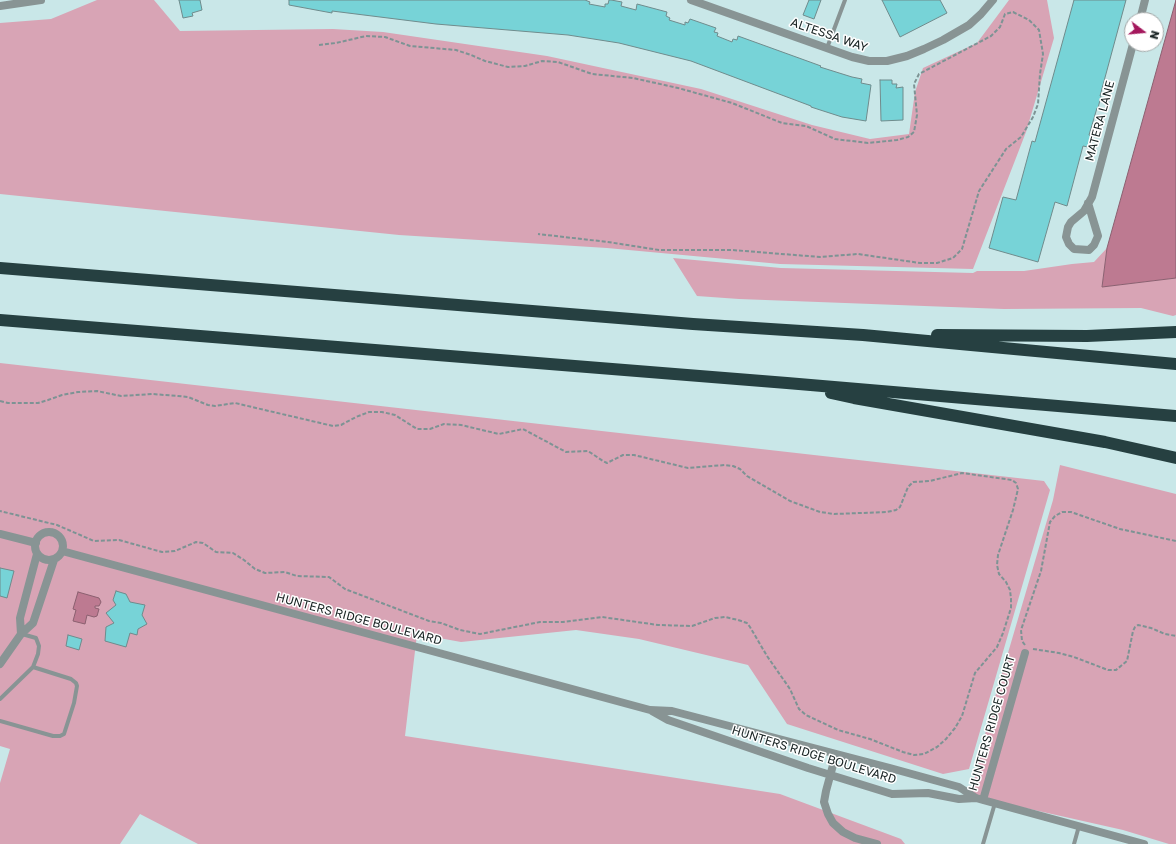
<!DOCTYPE html>
<html>
<head>
<meta charset="utf-8">
<style>
  body { margin:0 }
  #map { position:relative; width:1176px; height:844px; overflow:hidden; background:#c9e7e8; font-family:"Golos Text",sans-serif }
  canvas { display:block }
  .north { position:absolute; left:1124px; top:12px; width:40px; height:40px; box-sizing:border-box; background:#fff; border:1px solid #a2a7a7; border-radius:50%; rotate:106deg; font-size:11px; font-weight:700; line-height:16px; text-align:center; color:#172222 }
  .north::after { content:''; display:block; margin:auto; width:14px; height:18px; background:#a4185d; clip-path:polygon(50% 0,100% 100%,50% 72%,0 100%) }
</style>
</head>
<body>
<div id="map">
<canvas width="1176" height="844"></canvas>
<div class="north">N</div>
</div>
<script>
const ctx = document.querySelector('canvas').getContext('2d');
ctx.lineJoin = 'round';
function fillPath(path, color) { ctx.fillStyle = color; ctx.fill(path, 'evenodd'); }
const shape = rows => new Path2D(rows.map(r => 'M' + r).join(''));
function trace(path, color, width, dash) { ctx.strokeStyle = color; ctx.lineWidth = width; ctx.lineCap = dash ? 'butt' : 'round'; ctx.setLineDash(dash || []); ctx.stroke(path); }
function drawText(font, color, halo, rows, align = 'center') {
  ctx.font = font + ' "Golos Text",sans-serif'; ctx.lineWidth = 3; ctx.setLineDash([]); ctx.textBaseline = 'middle'; ctx.strokeStyle = halo; ctx.fillStyle = color; for (const [text, x, y, turn = 0] of rows) {
    ctx.save(); ctx.translate(x, y); ctx.rotate((+turn || 0) * Math.PI / 180); ctx.textAlign = isNaN(turn) ? turn : align; if (halo) ctx.strokeText(text, 0, 0); ctx.fillText(text, 0, 0); ctx.restore();
  }
}
fillPath(shape([
  [97,0,154,0,180,31,333,29,383,32,547,56,701,89,812,125,870,139,909,134,915,92,923,68,977,43,1009,0,1047,0,1054,38,1026,132,973,269,780,264,607,248,399,235,0,194,0,23,51,19],
  [1107,248,1102,287,1176,278,1176,315,1173,316,1141,308,1004,309,739,299,697,296,673,258,781,268,973,273,977,271,1024,271,1072,264,1094,262],
  [0,363,1044,481,1050,490,969,769,943,774,787,724,748,665,639,639,576,630,461,642,417,634,405,736,780,794,901,839,905,844,198,844,140,814,120,844,0,844,0,783,10,749,0,746],
  [1060,465,1176,494,1176,844,1169,844,1123,830,1003,803,971,793,990,714,1053,500]
]), '#d8a4b5');
const water = shape([
  [1176,0,1176,278,1102,287,1107,248,1176,0],
  [78,592,99,598,101,602,99,606,95,606,95,608,99,609,97,616,94,617,87,615,85,624,73,621,76,610,73,609,78,592]
]);
fillPath(water, '#bd7a91');
trace(water, '#8b6070', 1);
const building = shape([
  [179,0,200,0,202,10,192,13,193,16,183,18,179,0],
  [289,0,585,0,590,2,589,4,605,7,605,4,608,4,609,0,611,0,622,2,621,6,636,10,637,4,667,12,666,16,670,18,669,20,685,25,685,22,688,23,690,19,716,28,714,32,718,33,717,36,732,42,733,39,737,40,738,36,821,66,820,67,852,77,862,79,861,83,871,85,866,121,842,117,811,107,811,106,691,61,619,43,568,35,436,24,332,11,332,13,289,5,289,0],
  [809,0,821,0,814,19,803,15,809,0],
  [882,0,940,0,947,13,900,37,882,0],
  [1074,0,1126,0,1100,96,1101,96,1098,108,1097,108,1089,135,1091,136,1088,147,1083,146,1067,206,1055,202,1038,262,989,248,1003,197,1016,200,1032,141,1035,142,1074,0],
  [880,80,892,80,892,84,897,84,896,88,903,87,903,120,881,121,880,80],
  [0,568,14,571,7,598,0,596,0,568],
  [116,591,126,594,130,602,145,605,142,615,147,624,138,629,137,635,130,633,126,647,105,641,106,627,114,623,106,613,116,605,113,600,116,591],
  [68,635,82,639,79,650,66,646,68,635]
]);
fillPath(building, '#77d3d7');
trace(building, '#6f8b8c', 1);
trace(shape([
  [319,45,336,43,366,36,385,37,410,46,456,50,471,55,485,61,508,67,525,66,542,61,558,62,592,74,633,78,678,88,732,103,782,123,806,126,835,139,868,143,897,140,908,137,914,132,917,115,914,84,919,74,991,36,1000,27,1005,14,1013,12,1029,20,1039,30,1043,54,1040,74,1038,104,1033,117,1021,137,1006,149,979,191,962,249,953,258,937,263,920,263,858,254,820,257,732,250,659,250,608,242,538,234],
  [0,401,8,403,38,403,48,400,62,395,78,392,97,391,121,396,152,394,178,396,188,397,208,405,215,406,235,403,333,426,341,425,356,417,369,412,382,412,395,415,417,429,430,429,444,424,461,425,499,434,523,429,566,452,588,451,603,461,607,463,623,455,634,455,688,468,725,465,733,466,740,469,747,476,790,501,820,512,834,514,887,512,896,510,900,507,908,487,913,482,930,481,962,473,1012,480,1016,483,1018,489,1013,510,998,555,997,565,999,574,1006,582,1010,590,1011,599,1011,608,1003,633,997,647,975,673,962,716,955,728,946,739,937,747,924,754,914,755,903,752,870,739,838,730,806,715,799,709,790,689,767,656,750,627,747,623,738,620,725,617,715,618,692,626,658,625,602,617,563,622,540,622,480,634,460,630,441,623,429,621,345,589,329,577,297,576,285,572,265,573,255,569,244,560,233,553,216,552,203,543,196,542,175,551,162,552,119,540,94,541,57,525,0,511],
  [1025,645,1022,641,1021,630,1041,571,1050,522,1055,516,1062,512,1071,512,1120,529,1176,541],
  [1033,649,1059,653,1074,657,1108,670,1116,670,1127,661,1133,631,1135,627,1138,625,1151,628,1165,634,1176,636]
]), '#7d9394', 2, [4, 2]);
trace(shape([
  [827,48,845,0],
  [0,699,33,667],
  [0,721,53,736,60,736,64,734,74,703,77,686,76,683,71,679,33,667,38,654,39,646,36,638,22,634],
  [983,844,995,803],
  [1074,844,1079,826]
]), '#889494', 4);
trace(shape([
  [691,0,852,57,869,61,887,61,907,56,924,49,943,40,969,25,981,14,993,0],
  [0,6,41,0],
  [1140,20,1145,0],
  [1088,203,1098,236,1094,245,1089,250,1074,249,1069,244,1066,237,1068,227,1071,222,1084,211,1092,197,1133,44],
  '35 546a14 14 0 1 1 28 0a14 14 0 1 1-28 0Z',
  [0,534,36,543],
  [62,551,650,710,672,711,890,768,959,787,976,798,983,800,1144,844],
  [21,634,20,618,37,554],
  [0,664,21,634,33,623,54,560],
  [652,711,668,720,808,768,892,794,928,793,959,799,976,798],
  [836,754,826,791,824,802,828,814,833,823,843,832,855,838,877,844],
  [983,800,1025,653]
]), '#889494', 8);
trace(shape([
  [0,268,693,324,863,335,1176,364],
  [0,320,787,383,1176,416],
  [937,335,1087,336,1176,332],
  [831,393,854,398,1105,442,1176,458]
]), '#264041', 12);
drawText('12px', '#172222', '#fff', [
  ["ALTESSA WAY",829,35,19],
  ["MATERA LANE",1100,121,-75],
  ["HUNTERS RIDGE BOULEVARD",359,619,15],
  ["HUNTERS RIDGE COURT",992,723,-74],
  ["HUNTERS RIDGE BOULEVARD",814,755,17]
]);
</script>
</body>
</html>
